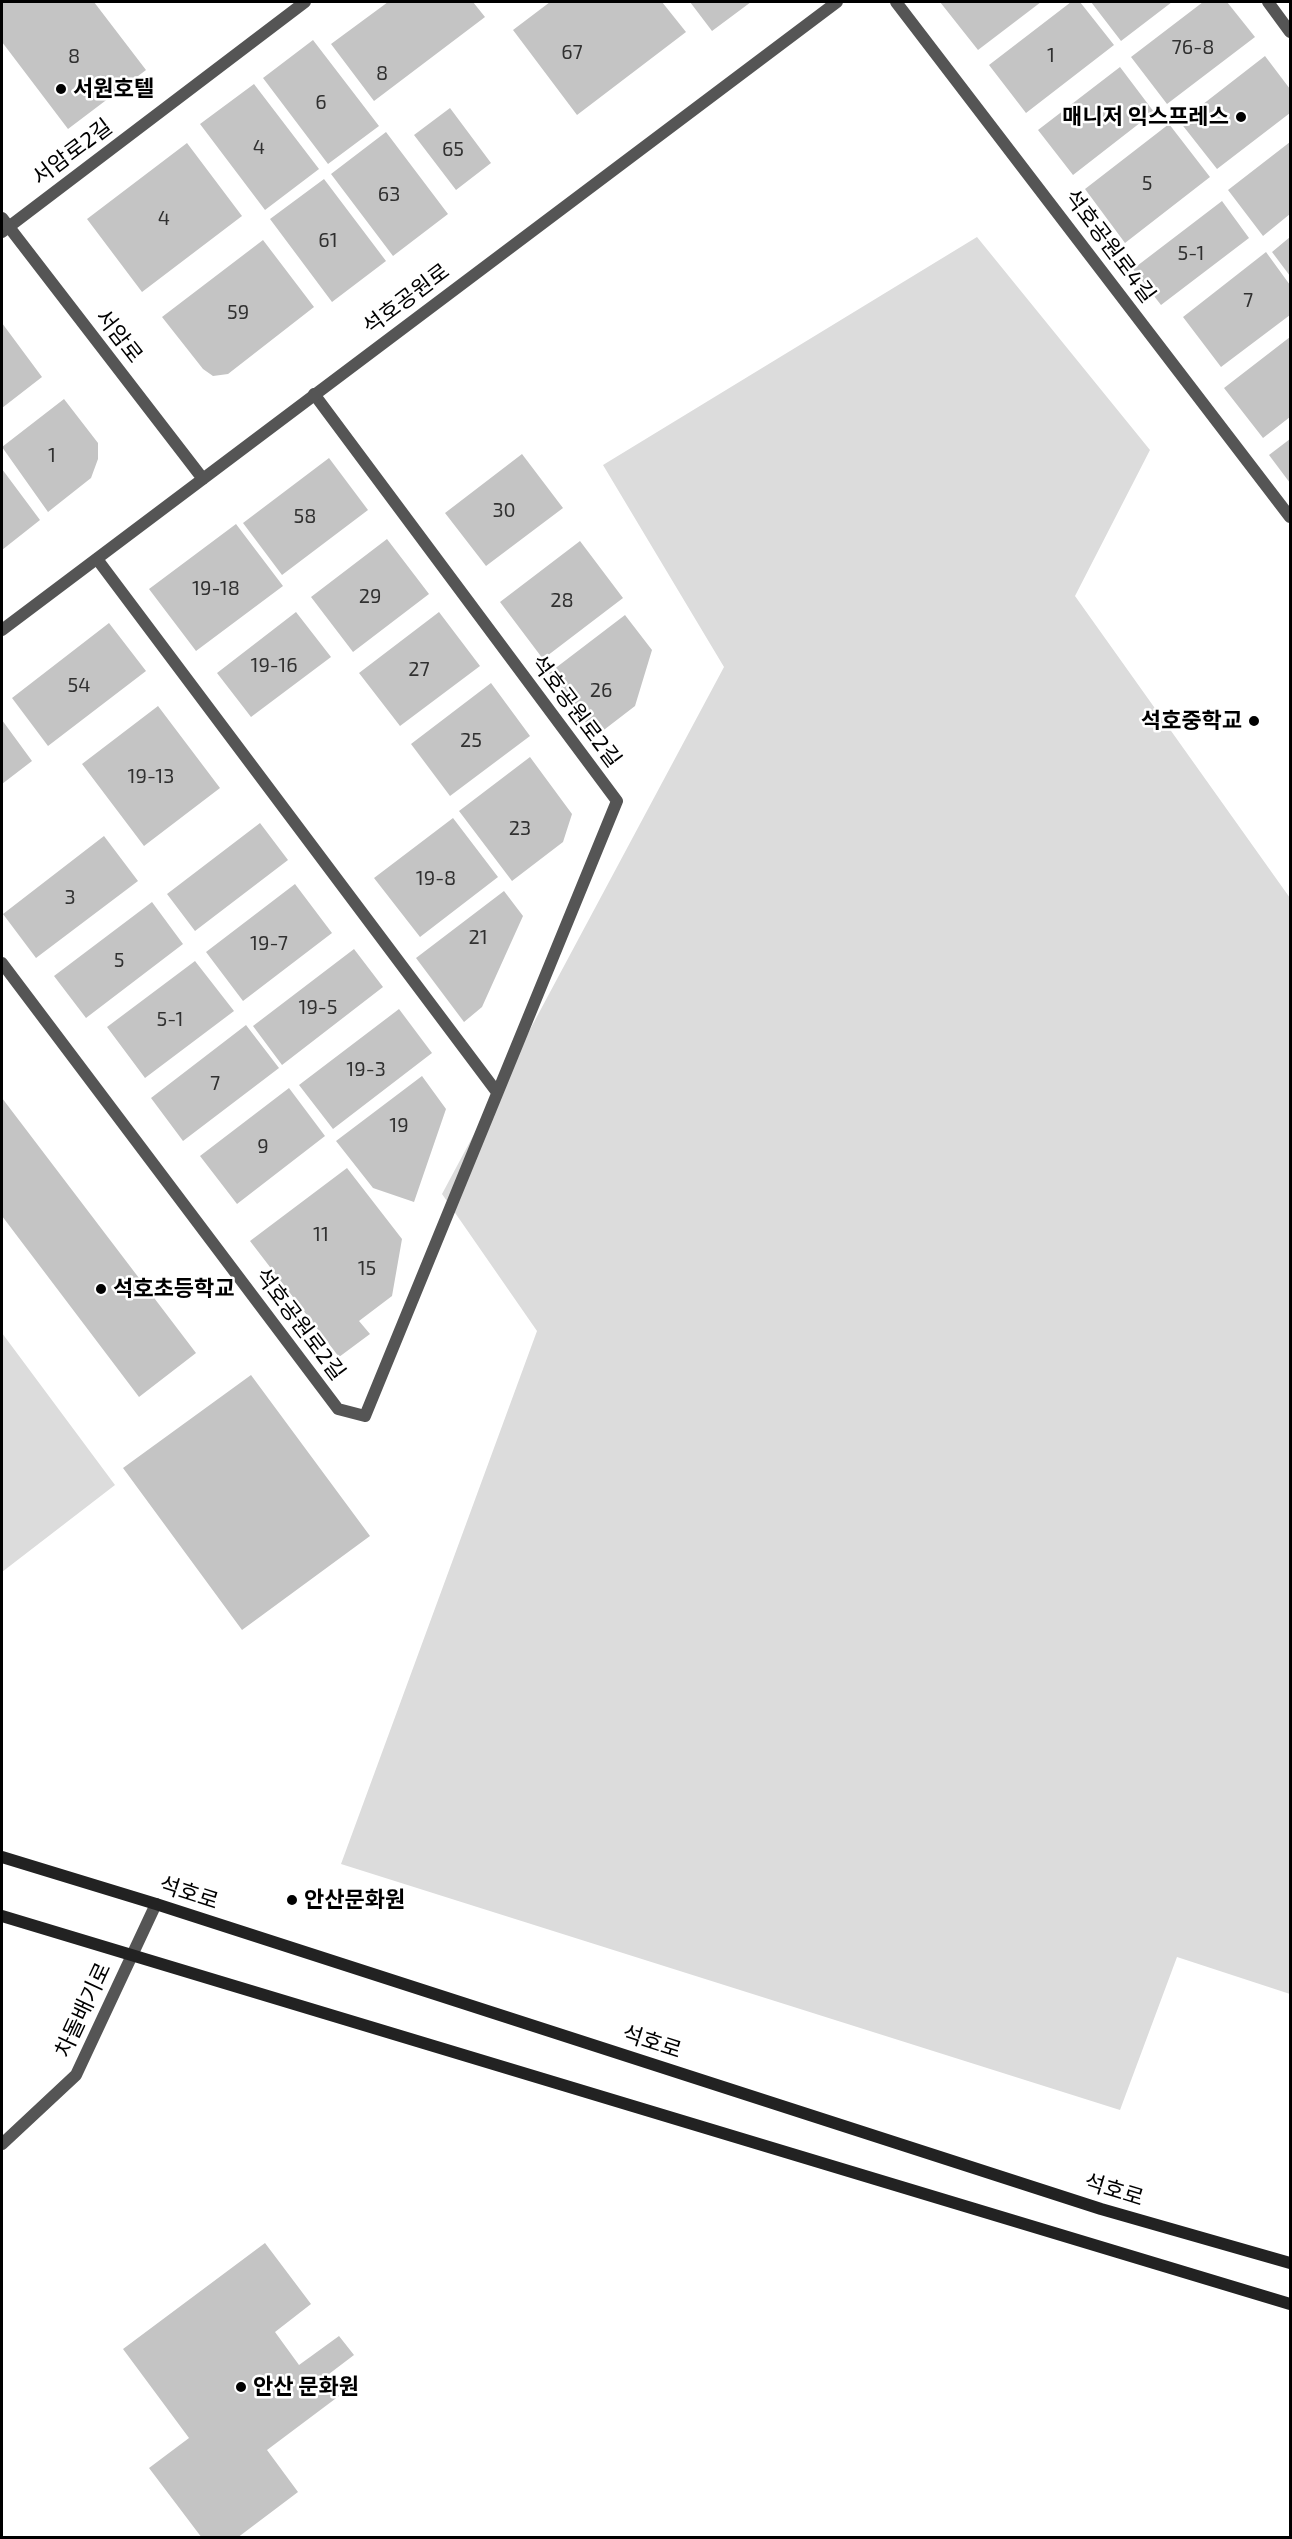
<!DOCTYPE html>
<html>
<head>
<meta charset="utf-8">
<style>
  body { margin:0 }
  #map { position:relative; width:1292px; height:2539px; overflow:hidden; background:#fff; font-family:"Exo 2",sans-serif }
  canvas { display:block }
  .frame { position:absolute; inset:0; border:3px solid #000; pointer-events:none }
</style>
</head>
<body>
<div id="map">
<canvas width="1292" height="2539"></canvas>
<div class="frame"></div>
</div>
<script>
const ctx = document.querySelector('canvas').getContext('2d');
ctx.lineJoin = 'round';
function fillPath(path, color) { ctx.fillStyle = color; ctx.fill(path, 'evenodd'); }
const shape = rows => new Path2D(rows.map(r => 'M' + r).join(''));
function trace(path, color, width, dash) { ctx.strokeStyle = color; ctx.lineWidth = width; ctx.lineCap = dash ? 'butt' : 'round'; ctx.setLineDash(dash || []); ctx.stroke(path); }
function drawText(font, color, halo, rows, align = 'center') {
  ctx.font = font + ' "Exo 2","Noto Sans KR",sans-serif'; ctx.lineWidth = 5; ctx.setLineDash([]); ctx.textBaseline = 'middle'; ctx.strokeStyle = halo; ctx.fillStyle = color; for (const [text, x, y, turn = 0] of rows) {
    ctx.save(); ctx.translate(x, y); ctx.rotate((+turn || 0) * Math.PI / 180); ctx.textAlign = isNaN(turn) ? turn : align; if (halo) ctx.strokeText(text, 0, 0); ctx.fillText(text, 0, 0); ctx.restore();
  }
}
fillPath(shape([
  [977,237,1150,450,1075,596,1290,898,1290,1994,1177,1957,1120,2110,341,1864,537,1331,442,1194,724,667,603,465],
  [2,1333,115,1485,2,1572]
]), '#dcdcdc');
fillPath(shape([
  [2,2,94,2,146,70,68,129,2,42],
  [388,2,473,2,485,17,374,101,331,44],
  [550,2,662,2,686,32,577,115,513,30],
  [690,2,751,2,712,31],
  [940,2,1041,2,978,50],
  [1071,2,1080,2,1114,45,1026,113,989,65],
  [1091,2,1172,2,1121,41],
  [1203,2,1227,2,1255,37,1167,104,1131,57],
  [313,40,379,126,328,164,263,78],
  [1265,56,1290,89,1290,113,1217,169,1180,122],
  [1120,67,1154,112,1073,175,1038,130],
  [254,84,319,169,265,210,200,124],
  [450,108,491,163,456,190,414,135],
  [1169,124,1210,177,1125,243,1085,189],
  [386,132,448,214,393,256,331,174],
  [1290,142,1290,214,1263,236,1228,190],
  [187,143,242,216,142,292,87,219],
  [324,179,386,261,332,302,270,219],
  [1222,201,1249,238,1161,305,1133,269],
  [1290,237,1290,276,1272,252],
  [263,240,314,307,228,374,213,376,203,369,162,317],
  [1266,252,1290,285,1290,315,1221,367,1183,317],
  [2,323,42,377,2,408],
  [1290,337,1290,417,1263,438,1224,388],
  [64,399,98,443,98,459,91,478,48,512,2,447],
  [1290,439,1290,483,1269,455],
  [522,454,563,508,486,566,445,513],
  [329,458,368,510,282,575,243,523],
  [2,469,40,520,2,550],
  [236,524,283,586,196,651,149,589],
  [387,539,429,594,353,652,311,597],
  [580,541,623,598,543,659,500,602],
  [296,612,331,657,251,717,217,673],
  [439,612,480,666,400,726,359,673],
  [625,615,652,650,635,706,596,736,549,673],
  [109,623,146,671,48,746,12,698],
  [491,683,530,736,450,796,411,744],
  [158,706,220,788,144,846,82,764],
  [2,720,32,761,2,784],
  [530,757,572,814,563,842,512,881,459,811],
  [453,818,498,877,420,937,374,878],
  [260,823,288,860,195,931,167,894],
  [104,836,138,881,36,958,3,914],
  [295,884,332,933,243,1001,206,952],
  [504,891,523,916,482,1007,464,1022,416,958],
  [152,902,183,944,86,1018,54,976],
  [354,949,383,987,282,1065,253,1026],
  [195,961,234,1011,145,1078,107,1027],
  [399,1009,432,1053,333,1129,299,1085],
  [246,1025,279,1068,183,1141,151,1098],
  [422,1076,446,1109,414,1202,373,1188,336,1141],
  [289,1088,325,1136,237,1204,200,1156],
  [2,1098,196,1353,139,1397,2,1216],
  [347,1168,402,1239,392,1296,359,1321,370,1334,339,1357,250,1241],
  [251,1375,370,1536,242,1630,123,1468],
  [265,2243,311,2304,275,2332,299,2365,339,2336,354,2355,325,2377,339,2396,267,2450,298,2492,237,2538,202,2538,149,2468,189,2438,123,2349]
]), '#c4c4c4');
trace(shape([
  [896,2,1290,517],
  [1268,2,1290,32],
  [2,232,305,2],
  [97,559,496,1091],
  [2,963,338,1409,365,1416,617,801,314,394]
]), '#555', 12);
trace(shape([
  [2,218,203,479],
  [2,630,837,2],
  [2,2144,76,2075,156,1904]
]), '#555', 12);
trace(shape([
  [2,1857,156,1904,1101,2209,1290,2263],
  [2,1916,1290,2304]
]), '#222', 12);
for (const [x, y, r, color] of [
  [61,89,6,"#000"],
  [1241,117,6,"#000"],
  [1254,721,6,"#000"],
  [101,1289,6,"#000"],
  [292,1900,6,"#000"],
  [241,2387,6,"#000"]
]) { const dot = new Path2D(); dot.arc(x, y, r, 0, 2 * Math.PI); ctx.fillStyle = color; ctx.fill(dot); trace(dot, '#fff', 2); }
drawText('20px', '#313131', null, [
  ["76-8",1193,47],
  ["67",572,52],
  ["1",1051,55],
  ["8",74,56],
  ["8",382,73],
  ["6",321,102],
  ["4",259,147],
  ["65",453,149],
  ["5",1147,183],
  ["63",389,194],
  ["4",164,218],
  ["61",328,240],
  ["5-1",1191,253],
  ["7",1248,300],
  ["59",238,312],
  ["1",52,455],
  ["30",504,510],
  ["58",305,516],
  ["19-18",216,588],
  ["29",370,596],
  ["28",562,600],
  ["19-16",274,665],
  ["27",419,669],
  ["54",79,685],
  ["26",601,690],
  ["25",471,740],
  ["19-13",151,776],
  ["23",520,828],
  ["19-8",436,878],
  ["3",70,897],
  ["21",478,937],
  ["19-7",269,943],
  ["5",119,960],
  ["19-5",318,1007],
  ["5-1",170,1019],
  ["19-3",366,1069],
  ["7",215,1083],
  ["19",399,1125],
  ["9",263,1146],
  ["11",321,1234],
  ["15",367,1268]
]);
drawText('bold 22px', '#000', '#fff', [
  ["서원호텔",73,89],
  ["매니저 익스프레스",1229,117,"right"],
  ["석호중학교",1242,721,"right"],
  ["석호초등학교",113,1289],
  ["안산문화원",304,1900],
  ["안산 문화원",253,2387]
], 'left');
drawText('22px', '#000', '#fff', [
  ["서암로2길",72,152,-37],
  ["석호공원로4길",1110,246,53],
  ["석호공원로",406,299,-37],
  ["서암로",119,336,52],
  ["석호공원로2길",576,711,53],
  ["석호공원로2길",300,1324,53],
  ["석호로",189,1893,18],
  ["차돌배기로",83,2010,-65],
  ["석호로",652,2042,18],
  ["석호로",1114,2190,17]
]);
</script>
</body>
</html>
